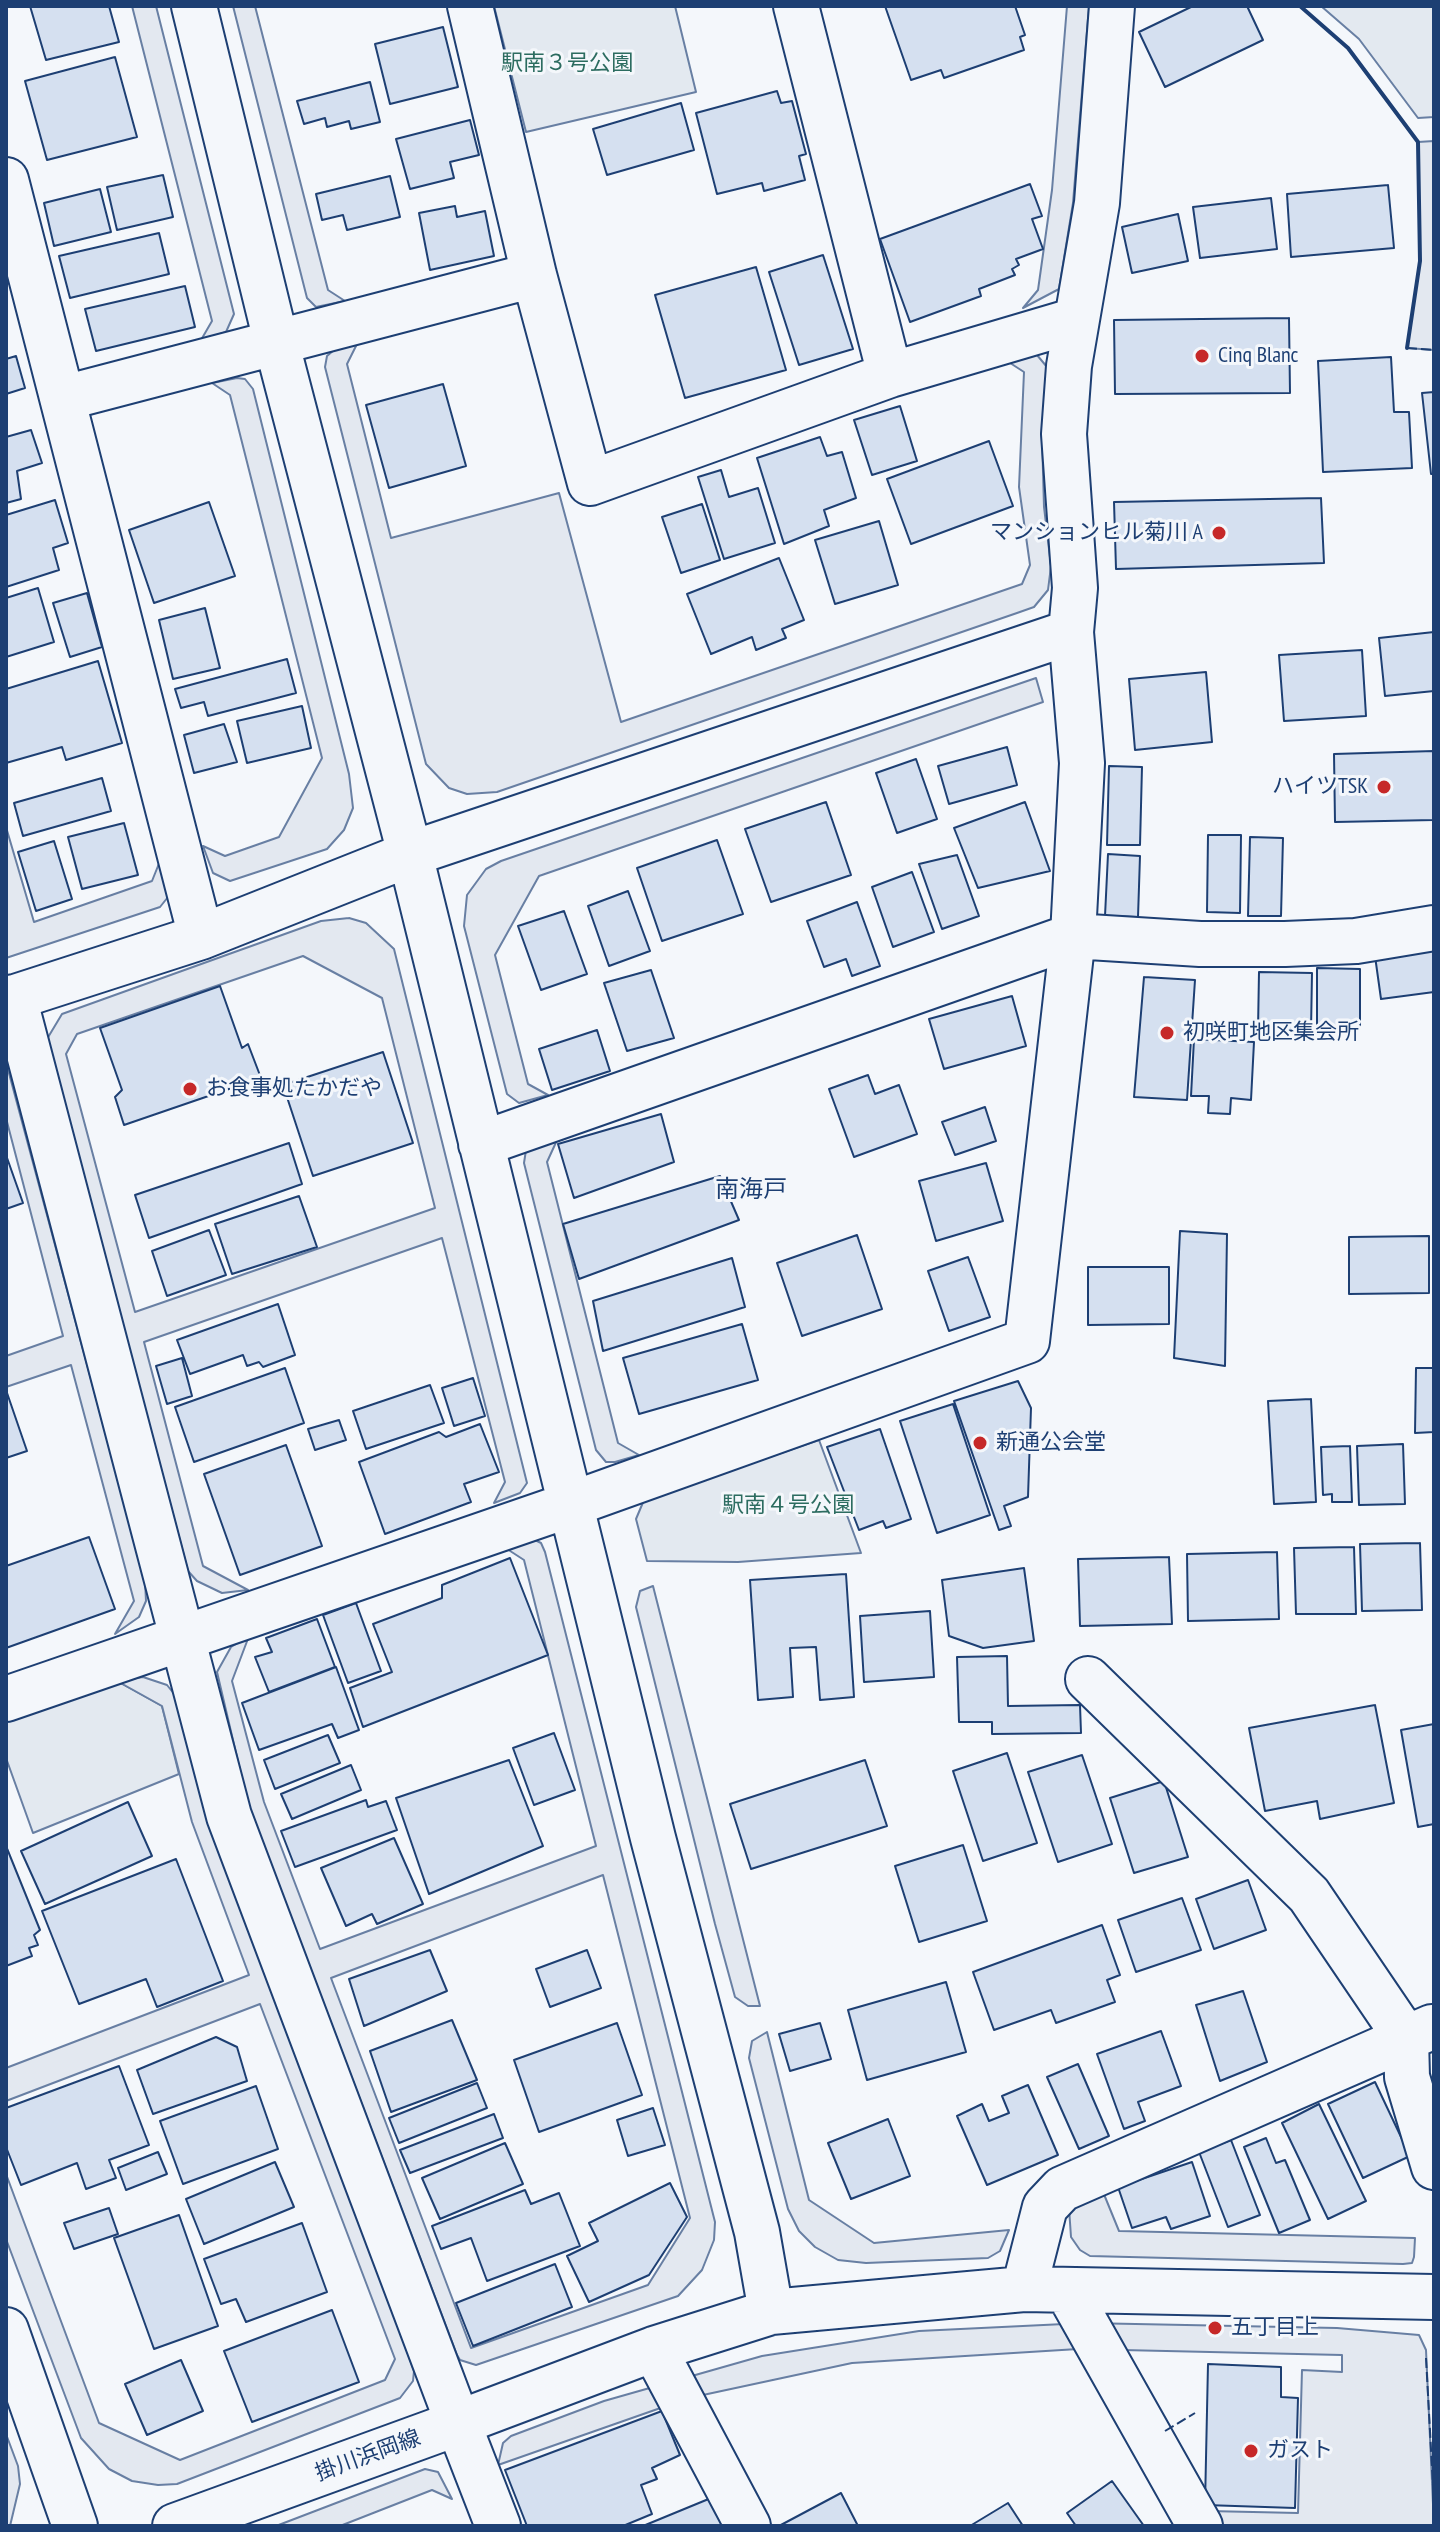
<!DOCTYPE html>
<html>
<head>
<meta charset="utf-8">
<style>
  body { margin:0 }
  #map { position:relative; width:1440px; height:2532px; overflow:hidden; background:#f4f7fb; font-family:"PT Sans Narrow",sans-serif }
  canvas { display:block }
  .frame { position:absolute; inset:0; border:8px solid #1d3f73; pointer-events:none }
</style>
</head>
<body>
<div id="map">
<canvas width="1440" height="2532"></canvas>
<div class="frame"></div>
</div>
<script>
const ctx = document.querySelector('canvas').getContext('2d');
ctx.lineJoin = 'round';
function fillPath(path, color) { ctx.fillStyle = color; ctx.fill(path, 'evenodd'); }
const shape = rows => new Path2D(rows.map(r => 'M' + r).join(''));
function trace(path, color, width, dash) { ctx.strokeStyle = color; ctx.lineWidth = width; ctx.lineCap = dash ? 'butt' : 'round'; ctx.setLineDash(dash || []); ctx.stroke(path); }
function drawText(font, color, halo, rows, align = 'center') {
  ctx.font = font + ' "PT Sans Narrow","Noto Sans JP",sans-serif'; ctx.lineWidth = 6; ctx.setLineDash([]); ctx.textBaseline = 'middle'; ctx.strokeStyle = halo; ctx.fillStyle = color; for (const [text, x, y, turn = 0] of rows) {
    ctx.save(); ctx.translate(x, y); ctx.rotate((+turn || 0) * Math.PI / 180); ctx.textAlign = isNaN(turn) ? turn : align; if (halo) ctx.strokeText(text, 0, 0); ctx.fillText(text, 0, 0); ctx.restore();
  }
}
const green = shape([
  [494,6,675,6,696,92,526,132,494,6],
  [1321,6,1434,6,1434,117,1418,118,1359,39,1321,6],
  [819,1440,861,1553,738,1562,647,1561,636,1519,644,1500,819,1440],
  [117,1681,162,1706,179,1774,33,1833,6,1758,6,1718,117,1681]
]);
fillPath(green, '#e3e9f0');
trace(green, '#687fa3', 2);
const parking = shape([
  [132,6,156,6,234,314,226,332,201,340,212,321,132,6],
  [233,6,255,6,328,290,345,301,316,307,307,298,233,6],
  [1067,6,1089,6,1073,203,1059,289,1023,308,1038,290,1052,190,1067,6],
  [1434,141,1434,350,1407,348,1420,261,1418,142,1434,141],
  [357,344,347,364,391,538,559,493,621,722,1022,584,1030,565,1019,487,1024,372,1007,361,1029,354,1037,355,1047,367,1042,436,1044,507,1051,566,1048,590,1034,607,1017,613,497,792,467,794,449,788,426,764,325,367,327,356,334,350,357,344],
  [237,378,245,379,253,389,349,774,353,808,344,830,327,849,230,881,213,873,203,846,225,856,279,837,322,758,230,395,212,383,237,378],
  [1036,678,1043,702,539,876,495,955,528,1084,548,1095,519,1103,507,1094,464,926,467,895,486,869,501,861,1036,678],
  [6,827,34,922,152,881,160,861,168,897,160,907,6,958,6,827],
  [349,918,366,923,394,949,527,1483,520,1493,494,1503,505,1482,442,1238,144,1342,203,1566,248,1590,222,1593,197,1581,188,1571,47,1039,62,1014,321,921,349,918],
  [303,956,382,998,435,1208,135,1312,66,1054,77,1034,303,956],
  [6,1062,145,1581,146,1601,139,1617,115,1634,134,1601,71,1365,6,1387,6,1356,63,1336,6,1118,6,1062],
  [558,1138,547,1162,618,1443,639,1455,615,1462,606,1462,596,1450,524,1163,526,1150,558,1138],
  [531,1538,541,1543,545,1552,715,2222,714,2240,702,2270,678,2296,476,2365,460,2360,457,2355,248,1804,217,1672,231,1647,249,1636,232,1681,264,1802,320,1949,596,1846,524,1560,504,1547,531,1538],
  [603,1875,690,2218,648,2285,471,2348,331,1978,603,1875],
  [653,1586,760,2006,748,2006,735,1997,715,1924,636,1607,640,1591,653,1586],
  [143,1677,167,1685,175,1695,414,2371,413,2381,400,2398,177,2484,158,2485,132,2481,109,2469,81,2438,6,2239,6,2174,99,2423,180,2460,385,2380,395,2359,260,2004,6,2101,6,2068,249,1975,192,1822,162,1706,117,1681,143,1677],
  [767,2032,809,2200,874,2243,1009,2230,1000,2251,988,2258,866,2263,838,2260,815,2247,799,2231,788,2209,749,2058,752,2041,767,2032],
  [1101,2187,1119,2231,1415,2238,1414,2257,1412,2263,1403,2264,1090,2256,1080,2250,1071,2237,1069,2208,1101,2187],
  [1085,2323,1337,2328,1419,2335,1426,2350,1434,2526,1216,2526,1208,2511,1298,2513,1302,2370,1342,2372,1342,2355,1078,2349,852,2363,689,2398,498,2465,503,2443,511,2436,604,2401,762,2356,919,2331,1085,2323],
  [6,2434,18,2466,20,2484,10,2526,6,2526,6,2434],
  [425,2469,438,2472,452,2499,432,2490,340,2526,276,2526,425,2469]
]);
fillPath(parking, '#e3e8f0');
trace(parking, '#687fa3', 2);
const building = shape([
  [30,6,109,6,119,42,46,60,30,6],
  [885,6,1015,6,1025,35,1020,37,1024,50,944,78,941,70,911,80,885,6],
  [1193,6,1247,6,1263,40,1165,87,1139,32,1193,6],
  [443,27,458,87,390,104,375,44,443,27],
  [115,57,137,137,47,160,25,81,115,57],
  [370,82,380,122,351,129,349,121,327,127,325,118,304,124,297,101,370,82],
  [777,91,781,103,792,101,806,154,799,156,805,180,764,191,762,183,717,194,696,113,777,91],
  [681,103,694,150,607,175,593,129,681,103],
  [470,120,479,155,450,162,454,178,410,189,396,139,470,120],
  [163,175,173,217,117,230,107,187,163,175],
  [390,176,400,217,347,230,343,215,322,220,316,194,390,176],
  [1030,184,1042,216,1032,219,1043,249,1016,259,1019,265,1012,269,1015,275,979,289,981,296,910,322,880,239,1030,184],
  [1388,185,1394,248,1291,257,1287,194,1388,185],
  [100,189,111,232,54,246,44,203,100,189],
  [1271,198,1277,249,1200,258,1193,207,1271,198],
  [455,206,457,217,485,211,494,256,430,270,419,213,455,206],
  [1178,214,1188,261,1132,273,1122,227,1178,214],
  [159,233,169,274,70,298,59,256,159,233],
  [823,255,853,349,799,365,769,272,823,255],
  [756,267,786,370,685,398,655,295,756,267],
  [185,286,195,327,96,351,85,309,185,286],
  [1289,318,1290,393,1115,394,1114,320,1289,318],
  [16,356,25,388,6,394,6,359,16,356],
  [1391,357,1394,412,1409,412,1412,468,1323,472,1318,361,1391,357],
  [443,384,466,466,389,488,366,405,443,384],
  [1434,392,1434,474,1431,474,1422,393,1434,392],
  [900,406,917,461,872,475,854,420,900,406],
  [31,430,42,463,17,471,21,499,6,503,6,437,31,430],
  [820,437,827,456,842,452,856,498,824,510,829,526,784,544,757,458,820,437],
  [989,441,1013,506,911,544,887,479,989,441],
  [721,470,729,497,758,488,775,543,724,559,698,477,721,470],
  [1321,498,1324,563,1116,569,1114,502,1321,498],
  [55,500,68,543,53,548,59,570,6,587,6,515,55,500],
  [209,502,235,576,154,603,129,530,209,502],
  [702,504,720,560,681,573,662,517,702,504],
  [879,521,898,585,835,604,815,540,879,521],
  [779,558,804,620,782,629,786,638,756,650,752,637,711,654,687,594,779,558],
  [38,588,54,642,6,657,6,598,38,588],
  [87,593,102,647,70,657,53,603,87,593],
  [205,608,220,668,173,679,159,620,205,608],
  [1434,632,1434,691,1385,696,1379,638,1434,632],
  [1362,650,1366,716,1284,721,1279,655,1362,650],
  [287,659,296,693,208,716,204,702,181,708,175,689,287,659],
  [98,661,122,743,66,760,62,747,6,763,6,689,98,661],
  [1206,672,1212,742,1135,750,1129,679,1206,672],
  [302,706,311,748,247,763,237,721,302,706],
  [224,724,237,762,194,773,184,735,224,724],
  [1007,747,1017,785,949,804,938,766,1007,747],
  [1434,751,1434,820,1335,822,1334,754,1434,751],
  [916,759,937,819,897,833,876,773,916,759],
  [1109,766,1142,767,1140,845,1107,845,1109,766],
  [102,778,111,811,23,836,14,803,102,778],
  [826,802,851,875,771,902,745,829,826,802],
  [1025,802,1050,871,978,888,954,828,1025,802],
  [124,823,138,875,82,889,68,837,124,823],
  [1208,835,1241,835,1240,913,1207,912,1208,835],
  [1250,837,1283,838,1281,916,1248,916,1250,837],
  [717,840,743,914,662,941,637,868,717,840],
  [54,841,72,899,36,911,18,852,54,841],
  [1108,854,1140,856,1138,917,1105,916,1108,854],
  [957,855,979,916,942,929,919,864,957,855],
  [912,872,934,932,893,947,872,887,912,872],
  [628,891,650,951,609,966,588,906,628,891],
  [857,902,880,966,852,976,846,959,824,967,807,921,857,902],
  [564,911,587,974,541,990,518,926,564,911],
  [1434,948,1434,992,1381,999,1375,956,1434,948],
  [1317,968,1360,969,1360,1028,1317,1027,1317,968],
  [651,970,674,1038,627,1051,604,983,651,970],
  [1259,972,1312,973,1311,1031,1258,1030,1259,972],
  [1144,977,1195,980,1187,1100,1134,1097,1144,977],
  [220,986,242,1048,248,1044,261,1078,124,1125,115,1097,122,1090,100,1028,220,986],
  [1012,996,1026,1046,944,1069,929,1019,1012,996],
  [597,1030,610,1071,552,1090,539,1049,597,1030],
  [1194,1039,1254,1042,1251,1100,1231,1098,1230,1114,1208,1113,1209,1096,1191,1096,1194,1039],
  [383,1052,413,1143,313,1176,283,1085,383,1052],
  [868,1075,875,1094,899,1085,917,1134,854,1157,829,1089,868,1075],
  [985,1107,996,1141,955,1155,942,1122,985,1107],
  [661,1114,674,1162,574,1198,558,1144,661,1114],
  [289,1143,302,1184,149,1238,135,1195,289,1143],
  [6,1155,23,1203,6,1209,6,1155],
  [986,1163,1003,1221,936,1241,919,1181,986,1163],
  [720,1176,739,1220,579,1279,563,1224,720,1176],
  [299,1196,317,1247,232,1274,215,1224,299,1196],
  [209,1230,226,1275,167,1296,152,1251,209,1230],
  [1180,1231,1227,1234,1225,1366,1174,1358,1180,1231],
  [857,1235,882,1309,802,1336,777,1263,857,1235],
  [1429,1236,1429,1293,1349,1294,1349,1237,1429,1236],
  [968,1257,990,1317,949,1331,928,1271,968,1257],
  [732,1258,745,1307,603,1351,593,1301,732,1258],
  [1088,1267,1169,1267,1169,1324,1088,1325,1088,1267],
  [278,1304,295,1355,263,1367,259,1362,247,1366,243,1355,190,1374,177,1340,278,1304],
  [742,1324,758,1380,639,1414,623,1358,742,1324],
  [182,1358,192,1396,167,1404,156,1366,182,1358],
  [285,1368,304,1423,194,1462,175,1407,285,1368],
  [1416,1368,1434,1368,1434,1432,1415,1433,1416,1368],
  [473,1378,485,1416,454,1426,442,1388,473,1378],
  [1018,1381,1031,1408,1028,1497,1004,1506,1011,1526,999,1530,954,1401,1018,1381],
  [430,1385,444,1423,366,1449,353,1411,430,1385],
  [6,1390,27,1451,6,1458,6,1390],
  [1311,1399,1316,1502,1274,1504,1268,1401,1311,1399],
  [953,1404,990,1515,937,1533,900,1421,953,1404],
  [339,1420,346,1440,315,1450,308,1429,339,1420],
  [480,1424,499,1472,464,1484,471,1502,385,1534,359,1462,439,1432,446,1437,480,1424],
  [880,1429,911,1519,886,1528,883,1521,859,1530,827,1447,880,1429],
  [1403,1444,1405,1504,1359,1505,1357,1446,1403,1444],
  [286,1445,322,1546,240,1575,204,1474,286,1445],
  [1350,1446,1352,1502,1332,1502,1332,1494,1323,1495,1321,1447,1350,1446],
  [89,1537,115,1609,6,1648,6,1566,89,1537],
  [1420,1543,1422,1610,1362,1611,1360,1544,1420,1543],
  [1354,1547,1356,1614,1296,1614,1294,1548,1354,1547],
  [1277,1552,1279,1619,1188,1621,1187,1554,1277,1552],
  [1169,1557,1172,1624,1080,1626,1078,1559,1169,1557],
  [510,1558,548,1655,363,1727,350,1688,392,1672,373,1624,442,1598,442,1585,510,1558],
  [1024,1568,1034,1641,983,1648,949,1636,942,1580,1024,1568],
  [846,1574,854,1697,820,1700,816,1647,790,1648,793,1697,758,1700,750,1580,846,1574],
  [356,1603,381,1671,348,1683,323,1615,356,1603],
  [930,1611,934,1677,864,1682,860,1616,930,1611],
  [317,1619,335,1667,269,1692,255,1657,272,1652,266,1638,317,1619],
  [1007,1656,1008,1706,1080,1705,1081,1733,992,1734,992,1722,959,1722,957,1657,1007,1656],
  [336,1667,359,1730,338,1738,332,1724,259,1750,242,1703,336,1667],
  [1375,1705,1394,1803,1320,1819,1317,1801,1265,1811,1249,1728,1375,1705],
  [1434,1724,1434,1824,1418,1827,1401,1730,1434,1724],
  [554,1733,575,1790,534,1805,513,1748,554,1733],
  [328,1735,340,1763,275,1789,264,1760,328,1735],
  [1007,1753,1037,1843,983,1861,953,1771,1007,1753],
  [1082,1755,1112,1844,1058,1862,1028,1772,1082,1755],
  [509,1760,543,1846,429,1894,396,1798,509,1760],
  [865,1760,887,1826,751,1869,730,1804,865,1760],
  [351,1765,361,1790,292,1819,281,1794,351,1765],
  [1164,1781,1188,1857,1134,1873,1110,1798,1164,1781],
  [366,1800,368,1807,386,1801,397,1830,295,1867,281,1831,366,1800],
  [128,1802,152,1856,45,1904,21,1851,128,1802],
  [394,1838,423,1904,377,1924,372,1914,346,1926,321,1868,394,1838],
  [963,1845,987,1921,919,1942,895,1866,963,1845],
  [6,1846,40,1930,34,1935,38,1945,29,1948,32,1956,6,1966,6,1846],
  [176,1859,223,1981,157,2007,146,1979,79,2004,42,1911,176,1859],
  [1248,1880,1266,1930,1214,1949,1196,1899,1248,1880],
  [1182,1898,1201,1950,1136,1972,1118,1920,1182,1898],
  [1102,1925,1120,1975,1107,1980,1115,2002,1056,2023,1051,2010,994,2030,973,1972,1102,1925],
  [430,1950,447,1991,364,2026,349,1979,430,1950],
  [587,1950,601,1988,550,2007,536,1969,587,1950],
  [946,1982,966,2052,867,2080,848,2010,946,1982],
  [1243,1991,1267,2062,1220,2081,1196,2005,1243,1991],
  [452,2020,477,2080,391,2112,370,2051,452,2020],
  [617,2023,642,2095,539,2132,514,2060,617,2023],
  [820,2023,831,2059,790,2071,779,2034,820,2023],
  [1161,2031,1181,2086,1138,2102,1145,2121,1124,2129,1097,2054,1161,2031],
  [216,2037,237,2047,247,2081,153,2114,137,2070,216,2037],
  [1078,2064,1109,2136,1079,2149,1047,2077,1078,2064],
  [119,2066,149,2145,109,2160,116,2178,86,2189,77,2163,21,2185,6,2147,6,2108,119,2066],
  [1375,2082,1410,2156,1363,2178,1328,2104,1375,2082],
  [477,2083,487,2108,399,2143,389,2118,477,2083],
  [1028,2085,1058,2155,987,2185,957,2116,982,2104,989,2121,1009,2113,1002,2096,1028,2085],
  [256,2086,278,2149,183,2184,160,2121,256,2086],
  [1319,2104,1366,2201,1328,2219,1282,2123,1319,2104],
  [653,2108,665,2145,628,2156,617,2120,653,2108],
  [494,2114,503,2138,410,2173,400,2150,494,2114],
  [888,2119,910,2176,851,2199,828,2143,888,2119],
  [1266,2138,1276,2163,1285,2160,1310,2220,1279,2233,1244,2147,1266,2138],
  [1231,2140,1260,2215,1228,2227,1199,2152,1231,2140],
  [505,2143,523,2184,440,2219,422,2178,505,2143],
  [158,2152,167,2174,126,2190,118,2168,158,2152],
  [275,2162,294,2207,204,2244,186,2199,275,2162],
  [1192,2162,1210,2216,1171,2229,1166,2217,1132,2228,1118,2187,1192,2162],
  [670,2183,687,2217,649,2275,589,2302,567,2256,598,2241,589,2223,670,2183],
  [525,2190,531,2204,559,2193,580,2246,487,2281,471,2238,441,2249,432,2226,525,2190],
  [109,2208,118,2234,74,2249,64,2223,109,2208],
  [179,2215,218,2326,154,2349,114,2238,179,2215],
  [302,2223,327,2292,246,2322,236,2299,221,2304,204,2259,302,2223],
  [555,2264,572,2307,473,2346,456,2303,555,2264],
  [332,2310,359,2382,252,2422,224,2351,332,2310],
  [181,2360,203,2411,147,2435,125,2384,181,2360],
  [1208,2364,1281,2367,1281,2397,1298,2398,1295,2508,1205,2505,1208,2364],
  [662,2411,680,2455,652,2468,657,2479,641,2485,652,2514,623,2526,527,2526,505,2470,662,2411],
  [1112,2481,1144,2526,1076,2526,1067,2513,1112,2481],
  [841,2493,858,2526,779,2526,841,2493],
  [711,2498,722,2526,643,2526,711,2498],
  [1008,2503,1023,2526,970,2526,1008,2503]
]);
fillPath(building, '#d5e0f0');
trace(building, '#1d3f73', 2);
const minor = shape([
  [194,6,276,341,410,854,653,1838,757,2232,771,2312],
  [470,6,534,275,590,483,890,375,1076,320],
  [796,6,890,375],
  [6,180,201,937],
  [64,398,534,275],
  [14,997,229,1816,458,2423,654,2349,771,2312,1024,2289,1434,2297],
  [6,1000,201,937,410,854,1071,632],
  [481,1144,1073,936,1200,944,1285,944,1356,941,1434,928],
  [1088,1679,1309,1895,1406,2038,1407,2077,1434,2167],
  [6,1699,572,1504,1027,1341,1073,936,1082,763,1071,632,1075,588,1064,434,1069,366,1097,203,1112,6],
  [1024,2289,1045,2207,1062,2189,1432,2027],
  [1067,2290,1200,2526],
  [654,2349,748,2526]
]);
const major = shape([
  [6,2330,75,2526],
  [175,2526,458,2423,498,2526]
]);
trace(minor, '#1d3f73', 48);
trace(major, '#1d3f73', 48);
trace(minor, '#f4f7fb', 44);
trace(major, '#f4f7fb', 44);
trace(shape([
  [1407,348,1434,350],
  [1426,2358,1434,2504],
  [1165,2431,1195,2413]
]), '#1d3f73', 2, [10, 4]);
trace(shape([
  [1300,6,1348,48,1418,142,1420,261,1407,348]
]), '#1d3f73', 4);
for (const [x, y, r, color] of [
  [1202,356,8,"#c62828"],
  [1219,533,8,"#c62828"],
  [1384,787,8,"#c62828"],
  [1167,1033,8,"#c62828"],
  [190,1089,8,"#c62828"],
  [980,1443,8,"#c62828"],
  [1215,2328,8,"#c62828"],
  [1251,2451,8,"#c62828"]
]) { const dot = new Path2D(); dot.arc(x, y, r, 0, 2 * Math.PI); ctx.fillStyle = color; ctx.fill(dot); trace(dot, '#f4f7fb', 3); }
drawText('22px', '#2c6c60', '#f4f7fb', [
  ["駅南３号公園",567,64],
  ["駅南４号公園",788,1506]
]);
drawText('22px', '#1d3f73', '#f4f7fb', [
  ["Cinq Blanc",1218,356],
  ["マンションヒル菊川 A",1203,533,"right"],
  ["ハイツTSK",1368,787,"right"],
  ["初咲町地区集会所",1183,1033],
  ["お食事処たかだや",206,1089],
  ["新通公会堂",996,1443],
  ["五丁目上",1231,2328],
  ["ガスト",1267,2451]
], 'left');
drawText('22px', '#1d3f73', '#f4f7fb', [
  ["掛川浜岡線",368,2456,-20]
]);
drawText('24px', '#1d3f73', '#f4f7fb', [
  ["南海戸",751,1190]
]);
</script>
</body>
</html>
